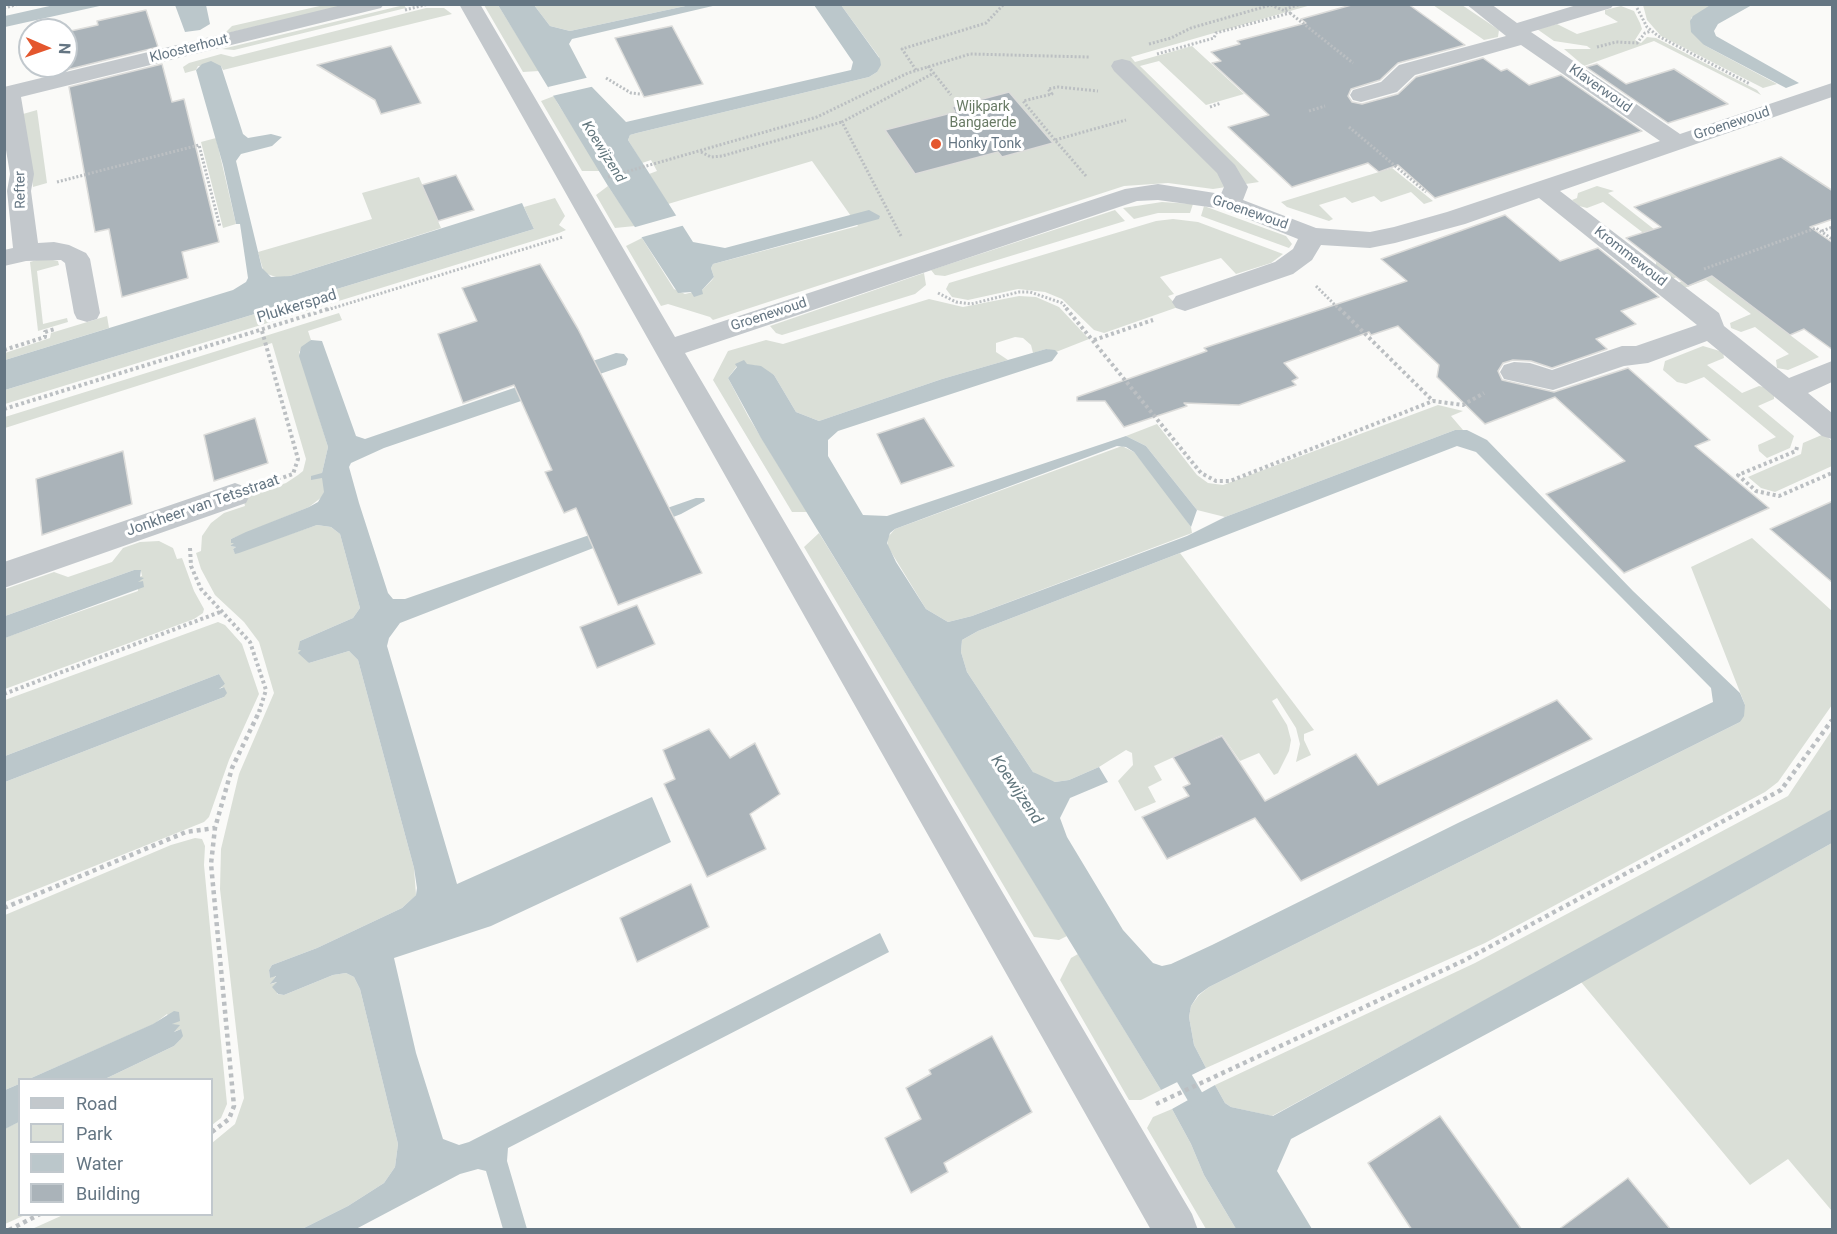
<!DOCTYPE html>
<html>
<head>
<meta charset="utf-8">
<style>
  body { margin:0 }
  #map { position:relative; width:1837px; height:1234px; overflow:hidden; background:#fafaf8; font-family:Roboto,sans-serif }
  canvas { display:block }
  .frame { position:absolute; inset:0; border:6px solid #657683; pointer-events:none }
  .legend { position:absolute; left:18px; top:1078px; width:195px; height:138px; box-sizing:border-box; background:#fff; border:2px solid #c1c8cd; margin:0; padding:8px 10px; list-style:none; font-size:18px; color:#657683 }
  .legend li { display:flex; align-items:center; gap:12px; height:30px }
  .legend b { width:30px; border:2px solid #c1c8cd }
  .north { position:absolute; left:18px; top:18px; width:60px; height:60px; box-sizing:border-box; background:#fff; border:2px solid #c1c8cd; border-radius:50%; rotate:92deg; font-size:16px; font-weight:700; line-height:24px; text-align:center; color:#657683 }
  .north::after { content:''; display:block; margin:auto; width:21px; height:27px; background:#e4572e; clip-path:polygon(50% 0,100% 100%,50% 72%,0 100%) }
</style>
</head>
<body>
<div id="map">
<canvas width="1837" height="1234"></canvas>
<div class="frame"></div>
<ul class="legend">
<li><b style="height:8px;background:#c3c8cc"></b>Road</li>
<li><b style="height:16px;background:#dadfd7"></b>Park</li>
<li><b style="height:16px;background:#bbc7cb"></b>Water</li>
<li><b style="height:16px;background:#aab3b9"></b>Building</li>
</ul>
<div class="north">N</div>
</div>
<script>
const ctx = document.querySelector('canvas').getContext('2d');
ctx.lineJoin = 'round';
function fillPath(path, color) { ctx.fillStyle = color; ctx.fill(path, 'evenodd'); }
const shape = rows => new Path2D(rows.map(r => 'M' + r).join(''));
function trace(path, color, width, dash) { ctx.strokeStyle = color; ctx.lineWidth = width; ctx.lineCap = dash ? 'butt' : 'round'; ctx.setLineDash(dash || []); ctx.stroke(path); }
function drawText(font, color, halo, rows, align = 'center') {
  ctx.font = font + ' Roboto,sans-serif'; ctx.lineWidth = 6; ctx.setLineDash([]); ctx.textBaseline = 'middle'; ctx.strokeStyle = halo; ctx.fillStyle = color; for (const [text, x, y, turn = 0] of rows) {
    ctx.save(); ctx.translate(x, y); ctx.rotate((+turn || 0) * Math.PI / 180); ctx.textAlign = isNaN(turn) ? turn : align; if (halo) ctx.strokeText(text, 0, 0); ctx.fillText(text, 0, 0); ctx.restore();
  }
}
fillPath(shape([
  [324,5,346,5,224,34,232,26],
  [404,5,406,8,234,50,222,49],
  [484,5,498,5,539,71,523,72],
  [534,5,690,5,570,31,550,26],
  [841,5,1311,5,1131,57,1135,62,1192,46,1244,94,1206,105,1159,61,1140,66,1259,182,1213,189,1168,183,1124,186,713,320,710,317,668,304,661,306,626,246,642,238,674,289,685,294,702,290,712,280,714,277,711,268,713,264,858,226,812,161,668,204,649,174,657,171,651,160,642,163,628,140,630,135,637,133,869,77,877,72,879,57],
  [1433,5,1462,5,1499,30,1498,37,1484,40],
  [1643,5,1712,5,1691,18,1704,45,1777,84,1763,88,1661,36,1647,20],
  [1621,6,1634,11,1640,23,1642,29,1635,40,1641,43,1647,37,1656,38,1757,90,1761,95,1654,41,1584,66,1564,49,1591,49,1587,46,1554,41,1537,29,1557,24,1577,34,1618,22,1605,14,1605,10],
  [426,8,444,8,452,14,223,70,221,66,198,66,196,70,185,73,183,67,189,63,221,54,233,57],
  [554,96,558,104,601,171,582,171,541,101],
  [37,110,47,183,33,187,23,114],
  [216,138,236,224,223,228,201,142],
  [1392,168,1433,201,1424,204,1411,192,1381,202,1374,196,1352,203,1345,197,1319,205,1333,219,1329,221,1287,207,1281,202],
  [419,177,441,228,290,276,279,278,264,273,258,252,372,219,362,193],
  [608,186,635,226,615,228,596,195],
  [1597,186,1614,191,1608,193,1702,267,1672,279,1656,267,1656,262,1672,255,1603,202,1587,208,1579,206,1572,200,1577,198,1578,193],
  [555,198,565,216,559,225,566,230,559,233,5,404,5,390,534,229,524,207],
  [1162,202,1193,204,1190,213,1158,213,1134,219,1123,208],
  [1204,206,1286,236,1292,244,1289,248,1201,216],
  [1115,210,1125,221,945,276,935,275,931,270],
  [1173,219,1198,222,1283,254,1271,263,1236,274,1221,258,1160,277,1174,294,1168,296,1178,307,1104,333,1094,330,1062,299,1045,292,1018,289,968,300,952,297,946,289,949,283,1156,221],
  [43,258,58,261,59,265,37,271,43,324,67,318,68,322,38,331,30,262],
  [1707,272,1819,357,1788,370,1777,368,1776,360,1789,354,1755,327,1741,332,1731,328,1730,323,1751,314,1706,280,1684,288,1677,283],
  [924,273,926,285,915,294,782,335,776,333,770,326],
  [1019,296,1036,297,1059,307,1089,339,1056,352,1046,349,1033,353,1031,345,1023,338,1015,337,996,343,996,352,1008,360,942,379,819,421,796,412,774,375,754,365,737,366,728,378,748,416,807,512,792,512,713,380,728,351,766,340,783,344,929,299,963,307],
  [339,313,342,320,308,331,311,340,299,352,328,447,322,473,325,491,322,497,309,507,231,539,236,543,230,546,236,547,233,549,235,553,317,525,331,527,340,534,360,608,353,618,300,641,309,663,349,651,358,660,414,868,416,895,402,908,317,948,272,965,269,970,270,978,276,975,271,984,278,982,277,994,284,995,333,975,346,973,354,977,360,989,398,1144,395,1167,384,1183,348,1206,302,1229,32,1229,63,1215,212,1214,212,1143,235,1124,244,1098,220,889,221,849,239,774,274,693,259,642,244,622,215,595,201,569,196,553,201,551,202,536,211,523,224,513,245,506,243,497,286,483,298,475,303,471,306,459,272,343,5,428,5,417],
  [107,316,109,328,5,360,5,353,50,338,51,333],
  [1703,346,1723,352,1724,358,1707,365,1742,393,1759,386,1768,388,1774,393,1774,399,1758,406,1794,436,1790,448,1767,458,1759,451,1758,445,1776,437,1704,377,1686,384,1677,382,1663,370,1665,361],
  [1438,405,1463,411,1451,416,1463,430,1455,430,1225,517,1197,510,1146,446,1126,436,1157,424,1197,475,1208,483,1223,485],
  [1824,434,1832,441,1832,466,1775,492,1761,488,1748,477,1801,454,1803,443],
  [1122,446,1134,452,1172,499,1191,527,1192,533,972,616,948,622,926,609,888,547,887,538,895,529],
  [819,533,980,794,1067,936,1059,940,1034,937,804,547],
  [1752,538,1832,611,1832,705,1778,782,1765,792,1485,943,1206,1068,1194,1045,1189,1017,1191,1006,1199,995,1209,987,1740,722,1745,705,1691,567],
  [159,541,173,548,177,559,182,558,194,591,204,609,203,613,194,619,5,689,4,638,138,591,137,577,142,576,141,571,134,570,5,616,5,589,54,572,68,577,112,562,123,548,140,542],
  [1180,553,1314,730,1304,734,1304,740,1311,755,1296,762,1300,744,1296,728,1277,698,1272,701,1287,725,1291,740,1289,751,1278,773,1274,775,1259,753,1240,761,1222,735,1154,766,1162,780,1148,787,1156,802,1135,811,1118,781,1133,765,1132,753,1126,750,1099,767,1069,780,1055,782,1040,778,1033,772,967,672,961,652,962,640,978,631],
  [218,622,225,625,242,644,259,694,229,760,209,817,204,822,5,902,5,782,224,697,224,687,219,688,225,684,218,684,223,681,219,674,5,756,5,700],
  [1832,730,1831,812,1272,1116,1231,1107,1225,1103,1215,1085,1475,963,1788,796],
  [195,838,202,839,205,846,204,865,227,1104,221,1118,212,1125,212,1080,105,1079,174,1046,180,1040,181,1029,173,1032,179,1025,173,1025,167,1014,154,1024,29,1079,20,1080,19,1084,5,1090,5,915,171,845],
  [1832,843,1832,1211,1788,1159,1750,1185,1581,982],
  [1078,954,1161,1090,1141,1100,1129,1100,1060,980,1071,958],
  [1172,1109,1191,1144,1204,1175,1236,1229,1206,1229,1147,1128,1153,1117],
  [19,1122,20,1214,25,1215,5,1224,4,1129]
]), '#dadfd7');
fillPath(shape([
  [1712,4,1752,5,1718,24,1714,31,1716,36,1799,83,1786,88,1704,45,1691,32,1690,21,1693,16],
  [54,5,104,5,5,27,5,16],
  [175,5,206,5,210,24,200,30,185,32],
  [498,5,534,5,550,26,570,31,690,5,717,5,572,39,569,44,591,86,626,122,851,70,853,62,814,5,841,5,880,59,881,65,877,72,869,77,637,133,630,135,628,140,693,242,725,248,869,210,880,216,879,219,713,264,711,268,714,277,702,290,703,294,694,297,691,292,678,293,608,186],
  [211,61,221,66,243,134,248,138,271,134,282,137,272,146,241,154,236,161,262,268,271,277,290,276,522,203,534,229,5,390,5,360,233,290,246,282,248,278,240,224,236,224,223,165,196,70,202,64],
  [311,340,322,341,356,436,365,439,616,353,624,354,628,359,626,365,384,448,351,463,349,467,359,503,388,593,393,599,405,599,696,498,704,498,705,501,681,514,400,623,389,638,387,646,457,884,652,797,671,842,491,926,394,958,416,1053,443,1139,459,1145,469,1142,880,933,889,952,508,1148,507,1161,527,1229,503,1229,486,1171,478,1169,460,1174,356,1229,302,1229,348,1206,384,1183,395,1167,398,1144,360,989,354,977,346,973,333,975,284,995,278,994,272,987,277,982,270,984,276,976,270,978,269,970,272,965,317,948,402,908,416,895,417,888,414,868,358,660,349,651,309,663,298,653,301,650,298,650,300,641,353,618,360,608,340,534,331,527,317,525,239,553,235,554,233,549,236,547,230,546,234,543,231,543,231,539,246,532,309,507,318,502,324,492,322,478,311,480,311,476,322,473,328,447,299,356,301,347],
  [1046,349,1055,350,1058,353,1052,361,838,431,828,440,828,456,863,515,887,516,1126,436,1146,446,1197,510,1191,527,1134,452,1126,447,1117,446,895,529,890,533,887,543,896,562,926,609,948,622,972,616,1187,536,1225,517,1455,430,1467,430,1487,440,1633,591,1740,693,1745,705,1744,716,1740,722,1209,987,1198,995,1191,1006,1189,1017,1194,1045,1206,1068,1161,1090,761,438,728,378,737,367,735,364,744,360,747,364,761,366,774,375,796,412,819,421,942,379],
  [1457,446,1476,452,1622,598,1711,688,1713,702,1460,822,1212,945,1171,964,1162,966,1153,963,1123,930,1067,837,1060,818,1070,798,1108,782,1099,767,1069,780,1055,782,1033,772,967,672,961,652,962,640,978,631],
  [134,570,141,570,140,577,144,578,138,582,143,581,144,587,5,638,5,616],
  [219,674,225,684,219,689,224,687,227,693,224,697,5,782,5,756],
  [1832,809,1832,843,1563,993,1291,1139,1277,1171,1312,1229,1236,1229,1204,1175,1191,1144,1172,1109,1215,1085,1225,1103,1231,1107,1273,1116],
  [174,1011,179,1012,180,1021,172,1024,180,1025,174,1032,181,1029,183,1036,180,1040,174,1046,105,1079,29,1079,153,1024],
  [19,1084,19,1122,5,1129,5,1090]
]), '#bbc7cb');
fillPath(shape([
  [590,77,595,86,552,96,548,87],
  [678,215,685,225,639,238,632,228]
]), '#fafaf8');
fillPath(shape([
  [1176,1055,1182,1058,1210,1106,1213,1112,1210,1118,1204,1121,1198,1118,1170,1070,1167,1064,1170,1058,1176,1055]
]), '#bbc7cb');
const building = shape([
  [1355,4,1408,4,1465,45,1398,63,1380,80,1351,89,1348,96,1352,102,1362,104,1398,94,1416,77,1483,58,1501,71,1507,69,1529,85,1561,75,1642,131,1435,198,1398,165,1379,172,1368,163,1292,187,1228,127,1269,115,1212,63,1221,61,1211,52,1240,44,1237,41,1306,23,1301,19,1355,4],
  [146,10,158,47,66,70,66,32,98,25,97,21,146,10],
  [672,26,703,84,644,97,615,38,672,26],
  [391,46,421,103,381,114,375,100,317,65,391,46],
  [162,64,172,102,184,99,219,242,182,252,188,278,122,297,109,229,95,232,69,87,162,64],
  [1597,64,1626,84,1674,69,1728,104,1668,123,1586,67,1597,64],
  [1009,92,1053,143,1002,157,998,152,915,174,885,130,955,112,952,107,1009,92],
  [1781,157,1833,191,1833,219,1810,227,1833,243,1833,350,1804,329,1790,335,1712,276,1688,286,1626,238,1661,227,1634,207,1781,157],
  [456,175,474,210,438,221,422,185,456,175],
  [1505,215,1560,261,1598,248,1659,297,1621,311,1636,324,1596,339,1607,349,1552,368,1531,361,1513,360,1503,363,1498,371,1502,380,1554,392,1628,368,1710,440,1695,446,1769,508,1624,573,1546,494,1625,461,1555,397,1485,424,1437,377,1439,365,1398,326,1371,335,1369,332,1284,363,1298,378,1292,381,1296,385,1239,405,1184,403,1187,406,1124,427,1105,401,1077,401,1077,397,1207,351,1204,348,1407,281,1381,259,1505,215],
  [540,264,578,329,702,573,618,605,576,508,564,513,545,472,552,470,514,385,463,403,438,334,477,321,462,288,540,264],
  [255,418,268,463,214,481,204,435,255,418],
  [924,418,954,466,901,484,877,434,924,418],
  [123,451,132,504,42,535,36,479,123,451],
  [1833,501,1833,583,1770,529,1833,501],
  [637,605,655,644,597,668,580,627,637,605],
  [1557,700,1592,739,1301,881,1255,818,1167,859,1142,817,1189,796,1183,787,1190,784,1173,757,1222,736,1265,801,1356,754,1378,785,1557,700],
  [709,729,730,758,755,743,780,794,750,814,766,849,707,877,664,784,675,779,663,750,709,729],
  [691,884,709,927,637,962,620,918,691,884],
  [992,1036,1032,1112,944,1163,948,1172,911,1193,885,1138,921,1119,906,1088,931,1074,929,1070,992,1036],
  [1440,1116,1522,1230,1412,1230,1368,1163,1440,1116],
  [1628,1178,1671,1230,1558,1230,1628,1178]
]);
fillPath(building, '#aab3b9');
trace(building, '#dcdcda', 1.5);
trace(shape([
  [4,8,19,4],
  [1637,8,1647,27,1658,36,1750,84],
  [1285,9,1301,4],
  [405,10,428,4],
  [1290,13,1353,63],
  [1149,44,1171,38,1191,28,1274,4],
  [1597,47,1616,42,1637,43,1645,33,1651,31],
  [1157,54,1214,38,1216,33,1290,13,1271,5],
  [928,66,951,95],
  [916,70,902,49,986,23,1004,4],
  [606,78,631,93,640,94],
  [1210,107,1221,103],
  [1309,111,1325,106],
  [1349,127,1426,192],
  [1055,140,1023,101,1052,94,1048,89,1058,87,1098,91],
  [701,152,711,157,722,156,842,122],
  [1086,176,1055,140,1126,120],
  [608,177,817,117,908,73,970,54,1089,57],
  [57,182,199,145,220,227],
  [1822,231,1832,227],
  [901,236,842,122,934,73],
  [1704,269,1816,228,1832,239],
  [1316,286,1340,310],
  [938,293,956,302,971,304,1019,292,1030,292,1062,303,1068,310],
  [327,310,563,237]
]), '#bbbfc2', 3, [2, 2]);
trace(shape([
  [1066,308,1201,473,1216,481,1230,481,1433,401,1463,405,1484,393],
  [1339,308,1433,401],
  [262,331,298,459,293,474,271,482],
  [1094,340,1153,320],
  [4,350,45,337,45,332,55,329],
  [4,409,331,308],
  [1797,447,1796,451,1738,475,1756,491,1779,496,1832,473],
  [190,548,191,566,201,589,250,642,266,690,259,712],
  [4,694,220,612]
]), '#bbbfc2', 4, [3, 3]);
trace(shape([
  [4,908,186,832,215,828],
  [1156,1104,1463,961,1781,790,1832,720],
  [212,1132,229,1119,234,1106,211,864,215,828,232,768,260,710],
  [9,1230,40,1214]
]), '#bbbfc2', 4.5, [4, 4]);
fillPath(shape([
  [346,4,384,4,381,8,21,97,34,174,31,191,38,243,54,242,69,245,86,253,90,259,100,313,97,319,87,322,77,319,74,313,65,263,61,260,26,261,4,266,4,250,13,248,7,191,10,174,4,138,4,87,346,4],
  [459,4,480,4,675,337,1125,189,1158,184,1221,194,1224,187,1217,173,1114,71,1111,66,1114,61,1122,59,1130,61,1235,165,1248,187,1243,200,1316,228,1370,232,1394,227,1447,212,1660,141,1521,45,1415,75,1397,92,1361,102,1353,100,1350,95,1353,90,1381,82,1399,65,1506,36,1466,4,1491,4,1517,23,1580,4,1614,4,1611,8,1531,32,1680,134,1832,83,1832,97,1560,191,1719,313,1724,326,1789,378,1832,361,1832,382,1808,393,1832,413,1832,439,1822,436,1707,341,1648,363,1624,366,1553,390,1504,379,1500,372,1504,365,1514,362,1530,363,1552,370,1622,346,1636,346,1697,325,1539,198,1465,224,1395,243,1370,248,1321,245,1312,260,1293,274,1185,311,1176,308,1172,302,1176,296,1275,262,1293,249,1298,239,1223,209,1158,200,1137,201,685,353,1192,1214,1198,1230,1151,1230,459,4],
  [235,483,246,487,250,495,246,503,4,588,4,562,235,483]
]), '#c3c8cc');
for (const [x, y, r, color] of [
  [936,144,6,"#e4572e"]
]) { const dot = new Path2D(); dot.arc(x, y, r, 0, 2 * Math.PI); ctx.fillStyle = color; ctx.fill(dot); trace(dot, '#fff', 2); }
drawText('14px', '#657683', '#fff', [
  ["Kloosterhout",189,49,-14],
  ["Klaverwoud",1600,89,35],
  ["Groenewoud",1732,124,-18],
  ["Refter",21,190,-91],
  ["Groenewoud",1250,213,19],
  ["Krommewoud",1630,257,38],
  ["Groenewoud",769,315,-18]
]);
drawText('14px', '#687a64', '#fff', [
  ["Wijkpark",983,107],
  ["Bangaerde",983,123]
]);
drawText('14px', '#657683', '#fff', [
  ["Honky Tonk",948,144]
], 'left');
drawText('italic 14px', '#60757c', '#fff', [
  ["Koewijzend",603,152,58]
]);
drawText('15px', '#657683', '#fff', [
  ["Plukkerspad",297,307,-17],
  ["Jonkheer van Tetsstraat",203,506,-19]
]);
drawText('italic 16px', '#60757c', '#fff', [
  ["Koewijzend",1016,790,56]
]);
</script>
</body>
</html>
